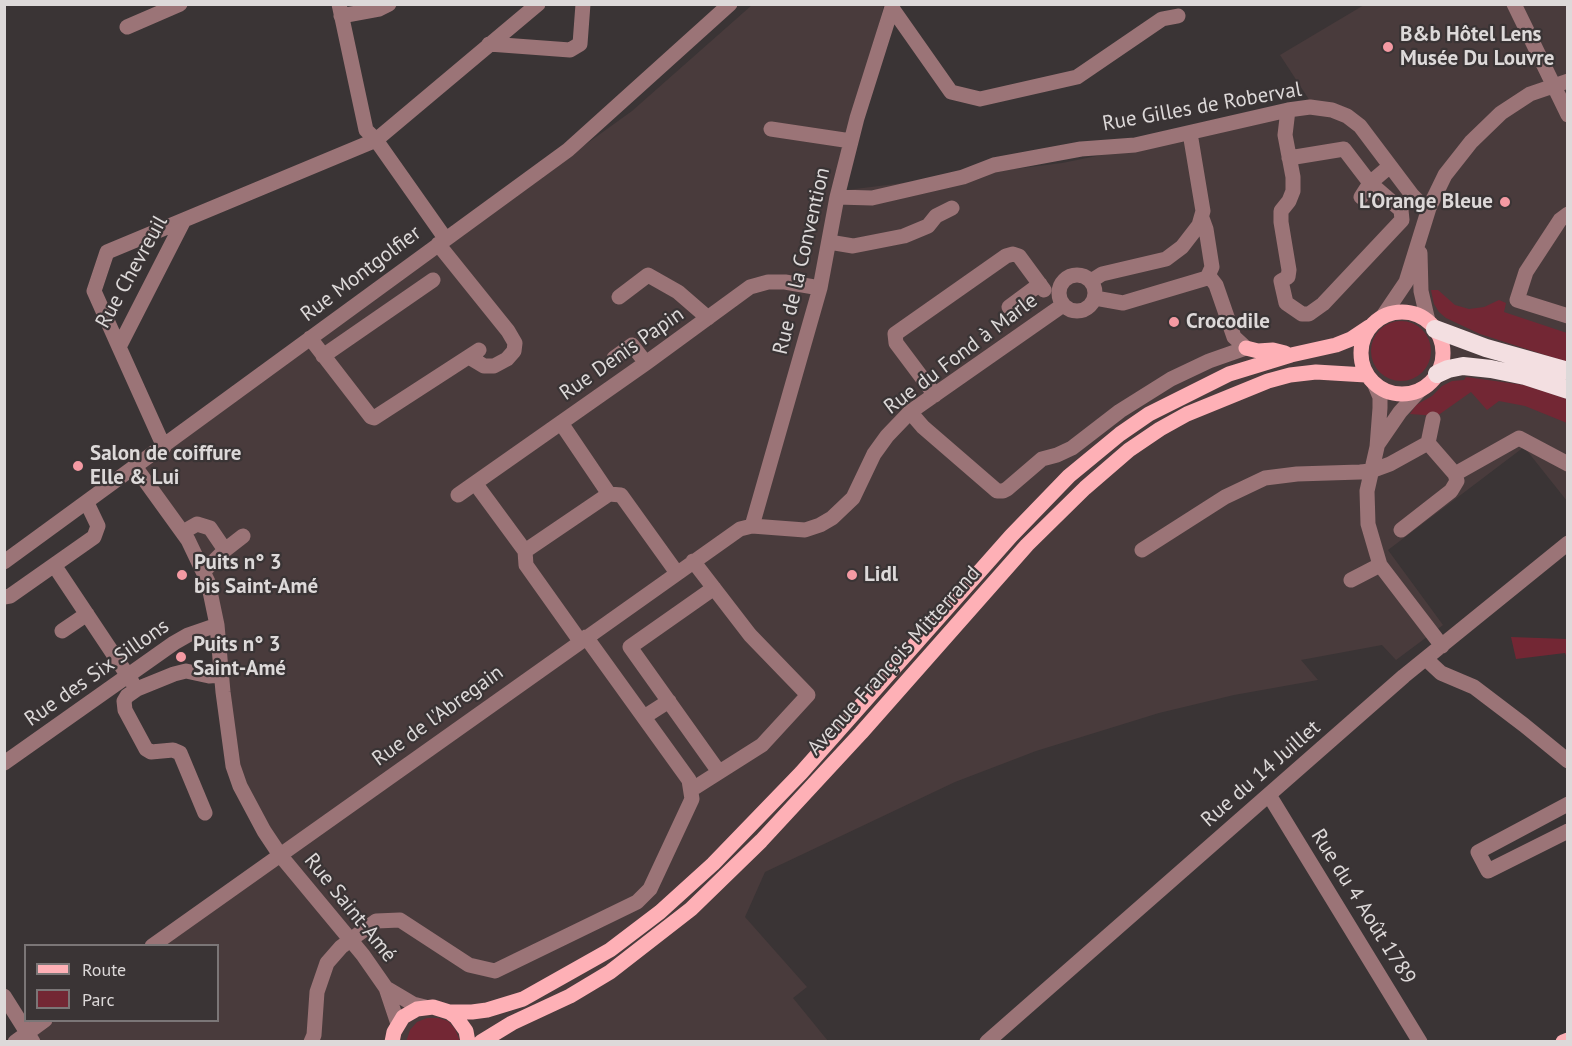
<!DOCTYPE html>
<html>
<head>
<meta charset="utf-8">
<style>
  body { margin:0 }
  #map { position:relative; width:1572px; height:1046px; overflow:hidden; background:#3a3435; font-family:"PT Sans",sans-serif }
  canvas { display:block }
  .frame { position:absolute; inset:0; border:6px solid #ddd9d9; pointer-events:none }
  .legend { position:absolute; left:24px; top:944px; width:195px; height:78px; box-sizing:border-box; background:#3a3435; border:2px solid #7b7677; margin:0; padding:8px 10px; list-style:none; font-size:18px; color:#ddd9d9 }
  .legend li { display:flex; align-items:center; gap:12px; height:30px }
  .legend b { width:30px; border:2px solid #7b7677 }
</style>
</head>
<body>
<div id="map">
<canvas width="1572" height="1046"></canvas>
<div class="frame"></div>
<ul class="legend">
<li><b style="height:8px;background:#feb0b6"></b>Route</li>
<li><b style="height:16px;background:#732734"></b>Parc</li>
</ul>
</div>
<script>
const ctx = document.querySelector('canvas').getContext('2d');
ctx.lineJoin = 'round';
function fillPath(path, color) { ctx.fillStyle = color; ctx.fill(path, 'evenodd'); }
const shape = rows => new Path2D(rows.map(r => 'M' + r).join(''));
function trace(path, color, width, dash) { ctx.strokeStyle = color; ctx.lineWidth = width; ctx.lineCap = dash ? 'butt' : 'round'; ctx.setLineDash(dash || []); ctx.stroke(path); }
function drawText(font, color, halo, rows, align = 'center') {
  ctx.font = font + ' "PT Sans",sans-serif'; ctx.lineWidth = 4.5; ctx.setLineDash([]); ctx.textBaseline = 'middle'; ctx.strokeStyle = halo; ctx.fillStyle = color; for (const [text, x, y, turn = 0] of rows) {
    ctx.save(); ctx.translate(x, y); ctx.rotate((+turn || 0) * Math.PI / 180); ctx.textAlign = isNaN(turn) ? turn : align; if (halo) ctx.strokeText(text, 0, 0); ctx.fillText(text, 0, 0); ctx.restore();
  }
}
fillPath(shape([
  [752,5,884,5,863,84,847,190,1062,163,1245,126,1310,101,1280,55,1364,5,1567,5,1567,501,1524,447,1388,550,1443,625,1396,660,1382,645,1301,660,1318,680,1234,695,1159,713,1036,751,955,782,765,872,745,917,807,987,793,998,828,1041,15,1042,45,1021,218,1020,218,946,152,945,280,855,240,787,208,582,136,468,632,111]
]), '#493b3c');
fillPath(shape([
  [1431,290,1438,290,1455,305,1469,309,1484,307,1499,300,1506,303,1504,312,1567,333,1567,362,1480,334,1446,318,1439,312,1434,304],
  '1371 351a30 30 0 1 1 60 0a30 30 0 1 1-60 0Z',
  [1466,377,1524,385,1567,399,1567,423,1525,406,1499,401,1487,410,1471,392,1437,416,1410,414,1416,405,1432,396,1442,386,1452,381,1464,380],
  [1511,637,1567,639,1567,658,1565,653,1516,659],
  [427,1018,438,1018,448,1021,455,1029,460,1041,406,1042,410,1030,417,1022]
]), '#732734');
trace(shape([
  [339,4,366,130,376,140,445,238],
  [1514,4,1568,115],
  [892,8,951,92,980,99,1077,77,1162,19,1178,16],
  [341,16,379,9,389,4],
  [127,27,180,4],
  [489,44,570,50,580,44,583,4],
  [1288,110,1285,135,1293,177,1293,191,1289,201,1281,211,1281,222,1289,270,1288,277,1281,281,1286,303,1302,314,1309,314,1323,304,1402,220,1401,210,1370,183,1361,197],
  [771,129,851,141],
  [1289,158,1344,149,1370,183,1390,166],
  [837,197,872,198,963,177,994,165,1081,149,1135,145,1288,110,1310,107,1332,110,1347,116,1360,126,1412,195,1423,206,1429,208],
  [1568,214,1560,220,1526,272,1517,300,1568,316],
  [184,220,119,347,94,291,107,252,376,140,538,4],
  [829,242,853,246,904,236,928,226,936,216,952,208],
  [438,244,508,331,515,343,514,351,507,359,494,366,484,366,469,357],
  [1420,253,1421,291,1428,321],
  '1059 293a18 18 0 1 1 36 0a18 18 0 1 1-36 0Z',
  [1209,276,1216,285,1234,337,1246,348],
  [1091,281,1102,274,1166,259,1182,247,1199,225,1203,211,1190,133],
  [619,297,648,275,678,292,708,318],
  [1095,298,1123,303,1207,278,1212,267,1206,229,1202,218],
  [1009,307,1040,284],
  [1383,316,1406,282,1429,208,1445,175,1471,142,1501,113,1530,94,1568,81],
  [310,338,371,417,374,418,479,350],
  [119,347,164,447],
  [323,356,433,280],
  [614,358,632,345,646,363],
  [1375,385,1380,397,1380,408,1377,447,1367,491,1368,524,1380,565,1442,646],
  [935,395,896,343,895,334,1006,256,1013,254,1019,256,1044,290],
  [910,412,923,427,997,491,1003,491,1007,489,1042,459,1057,455,1072,448,1120,411,1171,379,1209,361,1246,348],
  [561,423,609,494],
  [1428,443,1455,474,1519,438,1568,464],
  [1378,444,1400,412,1420,390],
  [136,468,188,540,208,582,217,625,223,692,233,766,240,786,264,831,280,855,363,955,386,988,398,1024],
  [475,483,525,551],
  [458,495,646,363,750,287,768,282,785,282,820,288],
  [752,526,820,288,837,197,857,118,893,4],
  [1401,530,1451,491,1457,481,1455,474],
  [183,532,197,524,210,528,225,550,204,571],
  [225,550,243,536],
  [1142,550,1225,497,1265,478,1297,474,1360,472,1371,471,1390,464,1428,443,1433,419],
  [4,562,568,150,730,4],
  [54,565,132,682],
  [1351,580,1380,565],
  [714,588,630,647,719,772],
  [4,597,10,596,94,537,98,526,87,503],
  [62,631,87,614],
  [580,641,526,565,525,551,609,494,621,495,677,573],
  [1426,659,1441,673,1474,687,1524,725,1568,761],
  [644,717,669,701],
  [4,763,174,643,188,635,217,625],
  [691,790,762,745,808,695,750,635,693,561],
  [1269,795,1420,1042],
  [1568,804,1478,852,1488,871,1568,831],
  [205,813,180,753,173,750,151,752,146,749,125,710,124,701,127,696,137,689,174,674,186,671,209,676,222,675],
  [152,946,740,529,752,526,805,530,820,525,832,518,853,498,874,454,887,436,910,412,1063,305],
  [386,988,413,1004,425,1007],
  [4,996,33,1042],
  [15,1042,45,1020],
  [311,1042,314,1035,317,992,327,963,341,947,376,921,400,920,469,965,495,971,637,902,650,889,692,799,689,780,586,637],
  [987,1042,1404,676,1568,543]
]), '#9b7477', 15);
trace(shape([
  '1361 353a41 41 0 1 1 82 0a41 41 0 1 1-82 0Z',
  [1246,348,1258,351,1273,350,1285,353],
  [449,1012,472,1012,487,1010,523,999,610,950,660,912,713,864,801,773,1011,536,1069,476,1120,434,1149,414,1229,374,1291,355,1336,345,1351,339,1369,327],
  [392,1042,394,1032,403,1017,417,1009,433,1007,449,1012,456,1017,466,1031,468,1042],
  [481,1042,512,1023,570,996,610,972,691,909,761,841,861,733,1027,545,1085,488,1129,450,1160,429,1187,414,1268,381,1290,375,1316,372,1366,375],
  [1563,1042,1568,1040]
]), '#feb0b6', 15);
trace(shape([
  [1435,329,1486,348,1568,371],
  [1437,374,1448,369,1463,366,1491,369,1525,376,1568,390]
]), '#f3dfe1', 18);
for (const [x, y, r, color] of [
  [1388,47,6,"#f49aa3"],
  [1505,202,6,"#f49aa3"],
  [1174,322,6,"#f49aa3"],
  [78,466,6,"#f49aa3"],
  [182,575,6,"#f49aa3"],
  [852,575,6,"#f49aa3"],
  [181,657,6,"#f49aa3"]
]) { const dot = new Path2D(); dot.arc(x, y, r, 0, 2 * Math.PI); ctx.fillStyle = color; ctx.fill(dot); trace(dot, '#3a3435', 2); }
drawText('bold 21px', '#ddd9d9', '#3a3435', [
  ["B&b Hôtel Lens",1400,35],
  ["Musée Du Louvre",1400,59],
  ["L'Orange Bleue",1493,202,"right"],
  ["Crocodile",1186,322],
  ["Salon de coiffure",90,454],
  ["Elle & Lui",90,478],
  ["Puits n° 3",194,563],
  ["bis Saint-Amé",194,587],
  ["Lidl",864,575],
  ["Puits n° 3",193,645],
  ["Saint-Amé",193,669]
], 'left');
drawText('21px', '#ddd9d9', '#3a3435', [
  ["Rue Gilles de Roberval",1202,107,-10],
  ["Rue de la Convention",802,261,-77],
  ["Rue Chevreuil",132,272,-61],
  ["Rue Montgolfier",361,274,-37],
  ["Rue Denis Papin",622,354,-35],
  ["Rue du Fond à Marle",961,354,-37],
  ["Avenue François Mitterrand",894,661,-48],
  ["Rue des Six Sillons",97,673,-35],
  ["Rue de l'Abregain",438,716,-36],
  ["Rue du 14 Juillet",1261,774,-41],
  ["Rue du 4 Août 1789",1363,907,58],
  ["Rue Saint-Amé",350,908,51]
]);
</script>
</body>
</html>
